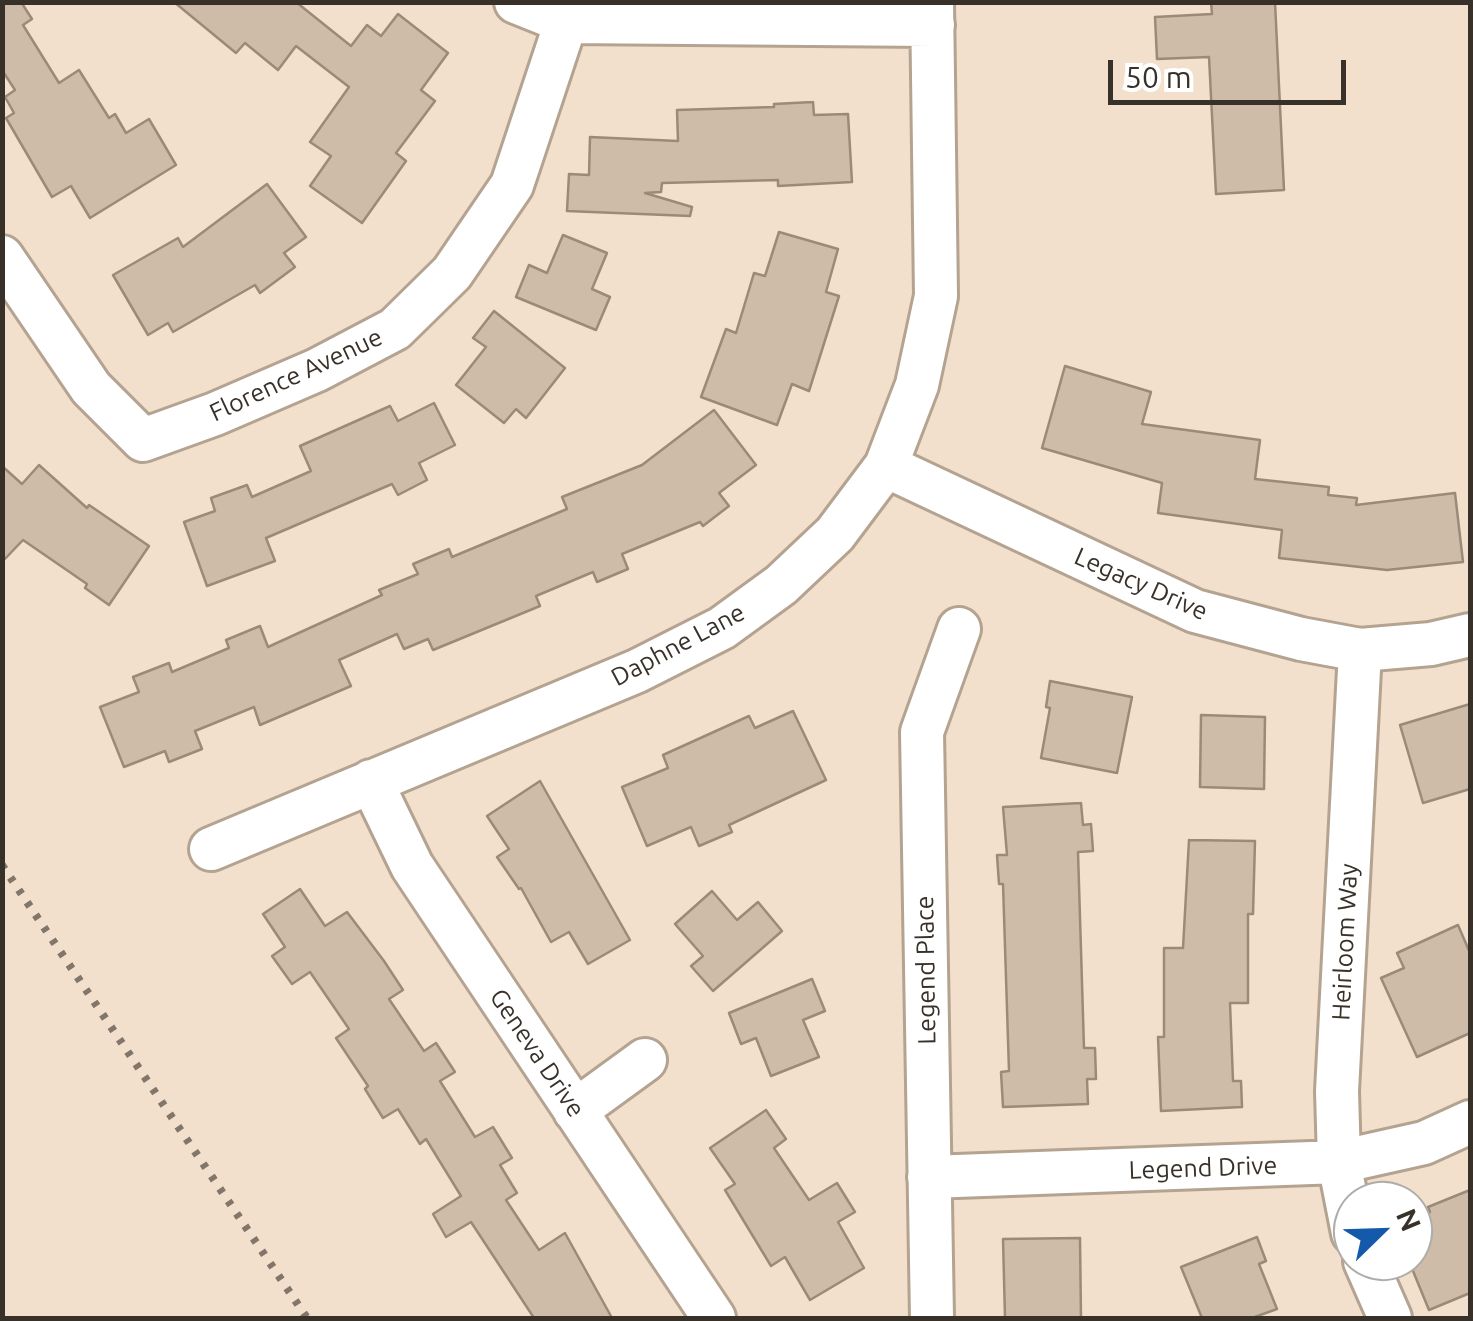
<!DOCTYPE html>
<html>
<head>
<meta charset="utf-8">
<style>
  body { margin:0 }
  #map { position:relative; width:1473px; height:1321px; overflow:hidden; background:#f2e0cc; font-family:Ubuntu,sans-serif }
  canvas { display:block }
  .frame { position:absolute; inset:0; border:5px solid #383129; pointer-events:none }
  .north { position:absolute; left:1333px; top:1181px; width:100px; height:100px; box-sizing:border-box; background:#fff; border:2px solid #afada9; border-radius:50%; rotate:67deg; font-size:28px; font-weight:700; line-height:40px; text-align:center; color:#383129 }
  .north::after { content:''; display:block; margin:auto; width:35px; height:45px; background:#155aaa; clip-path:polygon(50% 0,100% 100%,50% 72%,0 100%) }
  .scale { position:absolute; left:1108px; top:60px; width:238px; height:45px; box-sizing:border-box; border:5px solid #383129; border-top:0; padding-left:12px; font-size:30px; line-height:35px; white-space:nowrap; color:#383129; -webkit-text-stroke:8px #fff; paint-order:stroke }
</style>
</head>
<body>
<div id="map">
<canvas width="1473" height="1321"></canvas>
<div class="frame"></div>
<div class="north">N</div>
<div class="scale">50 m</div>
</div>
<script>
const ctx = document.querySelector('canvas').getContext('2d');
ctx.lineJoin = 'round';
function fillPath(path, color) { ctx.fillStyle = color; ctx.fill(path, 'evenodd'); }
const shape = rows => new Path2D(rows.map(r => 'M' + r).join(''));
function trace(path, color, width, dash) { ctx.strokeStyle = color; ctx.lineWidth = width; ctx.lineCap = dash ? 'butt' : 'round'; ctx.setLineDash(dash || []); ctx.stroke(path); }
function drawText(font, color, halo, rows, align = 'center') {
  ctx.font = font + ' Ubuntu,sans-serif'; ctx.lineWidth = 8; ctx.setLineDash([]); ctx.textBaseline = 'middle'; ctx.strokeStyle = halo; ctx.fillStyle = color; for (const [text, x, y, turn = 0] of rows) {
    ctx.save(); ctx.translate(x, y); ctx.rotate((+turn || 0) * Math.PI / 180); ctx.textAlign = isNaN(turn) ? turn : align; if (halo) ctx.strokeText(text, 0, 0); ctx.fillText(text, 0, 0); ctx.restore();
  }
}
const building = shape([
  [2,2,21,2,32,19,23,25,59,83,79,70,109,118,115,114,126,133,149,119,176,165,90,218,71,186,52,197,6,118,14,113,5,97,15,90,2,70,2,2],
  [174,2,296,2,351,46,367,25,381,36,398,14,448,53,421,90,435,101,396,153,406,161,362,223,310,186,331,156,310,142,349,87,296,46,278,70,245,43,236,53,174,2],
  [1211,2,1275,2,1284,190,1216,194,1209,57,1157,59,1155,17,1212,14,1211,2],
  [813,102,814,115,848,114,852,182,778,186,778,180,662,183,661,192,645,193,692,207,690,216,567,211,569,174,589,175,590,137,678,141,677,110,774,107,774,104,813,102],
  [267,184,306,237,284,253,295,267,260,293,255,285,173,332,168,323,148,335,113,275,178,238,183,247,267,184],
  [779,232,838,249,826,292,839,296,809,391,792,384,777,425,701,397,726,329,736,333,754,273,765,276,779,232],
  [563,235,607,253,592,289,610,297,596,330,516,297,529,265,547,273,563,235],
  [494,311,565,368,526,418,516,409,504,423,456,385,486,347,473,338,494,311],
  [1065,366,1151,392,1142,424,1260,440,1255,479,1329,487,1328,495,1357,498,1356,505,1455,493,1463,562,1387,570,1279,558,1282,530,1158,513,1162,483,1042,448,1065,366],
  [434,403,455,445,419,463,427,480,398,495,392,484,266,538,275,561,207,586,184,522,215,511,211,498,247,485,252,497,311,471,300,446,390,406,398,421,434,403],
  [714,410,756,465,719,493,729,506,703,526,700,522,622,554,628,569,597,582,593,572,536,596,540,606,433,650,428,639,404,649,397,634,339,660,351,686,260,725,254,707,195,731,202,749,169,762,165,751,124,767,100,707,139,692,133,677,169,663,172,672,229,648,226,640,260,626,268,647,382,595,379,590,418,574,413,564,449,549,452,557,567,509,562,497,642,465,714,410],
  [39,465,87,508,89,505,149,546,109,605,85,588,87,584,23,540,2,562,2,466,22,484,39,465],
  [1050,681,1132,697,1117,773,1041,758,1050,708,1046,707,1050,681],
  [1470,704,1470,789,1423,803,1400,725,1470,704],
  [793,711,826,780,729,825,732,832,699,846,691,827,647,846,622,787,668,768,663,755,749,716,755,728,793,711],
  [1201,715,1265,717,1264,789,1200,787,1201,715],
  [540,781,630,940,588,964,569,932,551,942,521,888,519,889,497,857,509,849,487,816,540,781],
  [1081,803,1083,825,1091,824,1093,851,1078,852,1084,1048,1095,1048,1096,1079,1087,1079,1088,1104,1003,1107,1001,1072,1009,1071,1003,884,999,884,997,855,1007,855,1003,807,1081,803],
  [1189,840,1255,841,1253,914,1248,914,1248,1003,1230,1003,1233,1081,1241,1081,1242,1107,1161,1111,1158,1037,1164,1037,1164,948,1183,948,1189,840],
  [300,889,325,926,347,912,384,961,403,990,389,999,424,1051,436,1043,455,1072,440,1081,475,1137,493,1127,512,1158,500,1165,517,1193,506,1200,539,1250,565,1233,612,1318,534,1318,471,1222,446,1237,433,1214,461,1196,426,1139,420,1144,398,1109,383,1118,365,1089,368,1086,336,1038,349,1029,310,972,292,984,272,956,285,947,263,914,300,889],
  [712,891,737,920,758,902,782,931,713,991,691,966,703,956,675,924,712,891],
  [1458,925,1470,953,1470,1033,1417,1057,1381,978,1404,968,1397,953,1458,925],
  [812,979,825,1011,803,1020,819,1057,771,1076,756,1038,741,1044,729,1013,812,979],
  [766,1110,786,1139,774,1148,809,1200,837,1183,855,1212,838,1222,864,1268,810,1300,785,1257,771,1266,725,1190,735,1184,710,1148,766,1110],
  [1470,1190,1470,1293,1429,1310,1413,1271,1413,1219,1430,1212,1428,1207,1470,1190],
  [1257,1237,1266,1261,1259,1264,1277,1309,1252,1318,1202,1318,1181,1267,1257,1237],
  [1080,1238,1081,1318,1005,1318,1003,1239,1080,1238]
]);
fillPath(building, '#cebca8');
trace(building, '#9b8a78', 2.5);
const minor = shape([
  [516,2,566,22,933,25],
  [2,257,91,388,143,440,215,414,317,370,395,329,452,273,512,185,566,22],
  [886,466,1195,611,1301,639,1360,650,1431,644,1470,635],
  [371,781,412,866,714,1318],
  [211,849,637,671,722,628,781,585,835,534,886,466,917,385,936,296,932,2],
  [575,1111,645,1060],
  [929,1177,1339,1162,1424,1143,1470,1122],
  [1353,1233,1339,1162,1337,1091,1360,650],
  [1365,1261,1390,1318],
  [932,1318,922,732,959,629]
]);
trace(minor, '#b4a390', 48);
trace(minor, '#fff', 42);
trace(shape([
  [2,865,307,1318]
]), '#817669', 8, [5, 10]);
drawText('25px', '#383129', '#fff', [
  ["Florence Avenue",296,375,-25],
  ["Legacy Drive",1141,584,24],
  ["Daphne Lane",678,645,-28],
  ["Heirloom Way",1345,942,-87],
  ["Legend Place",926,970,-91],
  ["Geneva Drive",537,1053,56],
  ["Legend Drive",1203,1168,-2]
]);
</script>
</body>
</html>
